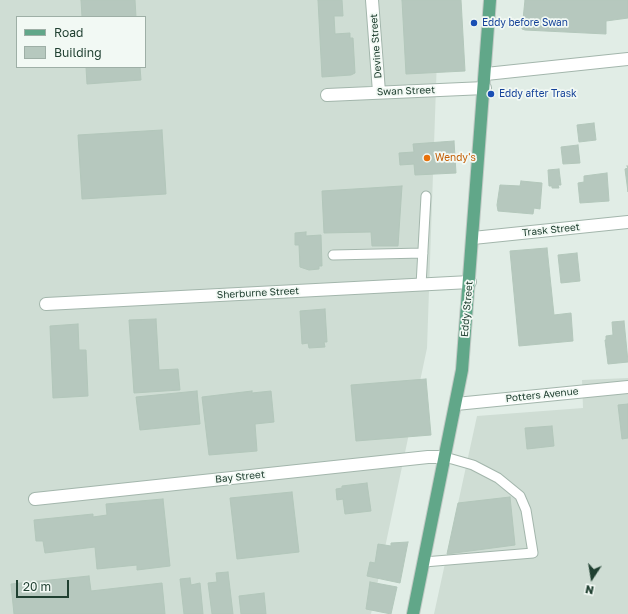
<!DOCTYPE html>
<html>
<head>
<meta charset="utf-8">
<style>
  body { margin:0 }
  #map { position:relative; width:628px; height:614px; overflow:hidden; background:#e1ede6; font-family:"Golos Text",sans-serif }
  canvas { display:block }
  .legend { position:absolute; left:16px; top:16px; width:130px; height:52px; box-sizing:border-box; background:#f2f9f4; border:1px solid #9eafa6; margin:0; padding:5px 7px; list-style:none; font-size:12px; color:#204031 }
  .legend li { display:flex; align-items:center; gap:8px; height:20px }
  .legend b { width:20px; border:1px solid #9eafa6 }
  .north { position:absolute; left:572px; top:558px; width:40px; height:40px; -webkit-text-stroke:3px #f2f9f4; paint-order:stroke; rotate:192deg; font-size:11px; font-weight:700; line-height:16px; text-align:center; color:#204031 }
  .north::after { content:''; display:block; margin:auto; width:14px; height:18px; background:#204031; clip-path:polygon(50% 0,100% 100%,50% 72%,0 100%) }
  .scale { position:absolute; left:16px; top:580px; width:53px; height:18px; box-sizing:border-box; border:2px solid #204031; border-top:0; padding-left:5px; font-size:12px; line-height:14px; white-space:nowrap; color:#204031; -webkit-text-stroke:3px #f2f9f4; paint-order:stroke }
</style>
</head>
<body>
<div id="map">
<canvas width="628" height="614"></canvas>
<ul class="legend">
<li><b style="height:5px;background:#61a789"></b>Road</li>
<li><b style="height:11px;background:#b6c8be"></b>Building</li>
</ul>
<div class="north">N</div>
<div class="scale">20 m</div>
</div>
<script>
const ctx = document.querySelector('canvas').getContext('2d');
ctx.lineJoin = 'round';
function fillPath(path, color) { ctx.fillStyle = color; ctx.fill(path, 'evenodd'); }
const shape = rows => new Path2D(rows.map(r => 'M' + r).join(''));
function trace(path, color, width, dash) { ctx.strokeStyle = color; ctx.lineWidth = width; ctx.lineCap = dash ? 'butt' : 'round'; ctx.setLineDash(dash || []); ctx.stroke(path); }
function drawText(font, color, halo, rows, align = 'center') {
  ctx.font = font + ' "Golos Text",sans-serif'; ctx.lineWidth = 3.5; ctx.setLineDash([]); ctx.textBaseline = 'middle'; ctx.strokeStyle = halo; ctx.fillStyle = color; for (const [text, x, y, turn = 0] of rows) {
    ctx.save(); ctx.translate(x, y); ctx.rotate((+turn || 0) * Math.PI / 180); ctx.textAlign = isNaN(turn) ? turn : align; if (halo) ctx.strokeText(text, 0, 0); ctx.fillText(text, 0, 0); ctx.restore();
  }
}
fillPath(shape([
  [0,0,439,0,427,348,371,614,0,614],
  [17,17,145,17,145,67,17,67],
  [628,378,628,614,434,614,477,416,583,408,582,380]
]), '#cfddd4');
const building = shape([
  [81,0,135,0,136,17,82,17,81,0],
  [318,0,342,0,343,16,334,16,335,34,350,33,350,38,353,38,355,73,351,75,322,77,318,0],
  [402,0,461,0,465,71,406,74,402,0],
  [525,0,628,0,628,18,606,21,606,34,525,30,522,29,525,0],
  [86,67,140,67,141,80,87,84,86,67],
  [594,123,596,140,579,142,577,125,594,123],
  [162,130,166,194,82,199,78,135,162,130],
  [454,141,456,173,415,175,414,164,400,165,399,153,414,152,413,144,454,141],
  [578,145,580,163,563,164,561,147,578,145],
  [627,166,628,166,628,192,625,169,628,168,627,166],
  [559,169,561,185,558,185,559,188,552,188,552,186,549,186,548,170,559,169],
  [607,173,609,201,580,203,578,183,584,182,584,176,607,173],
  [521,181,542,183,540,209,534,208,533,214,498,211,497,205,500,185,520,186,521,181],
  [402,186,398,246,372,246,371,232,324,233,322,191,402,186],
  [306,232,306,236,321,235,322,266,319,266,319,269,309,270,300,267,299,245,295,245,295,233,306,232],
  [547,248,554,315,571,313,573,341,519,346,510,251,547,248],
  [577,253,580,281,561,283,558,255,577,253],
  [325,309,327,342,324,342,325,347,309,348,308,343,302,344,300,311,325,309],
  [156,319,159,370,178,369,180,390,134,393,129,320,156,319],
  [624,321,628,362,608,364,605,340,606,340,606,336,613,335,612,322,624,321],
  [78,324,79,350,86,350,88,396,53,398,50,326,78,324],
  [426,379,431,435,356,441,351,385,426,379],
  [197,391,200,424,140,430,136,397,197,391],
  [252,391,252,393,271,391,274,422,255,424,257,451,209,455,202,397,252,391],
  [628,404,628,438,622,439,618,405,628,404],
  [552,426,554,446,527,449,525,428,552,426],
  [367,483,371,511,345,514,343,499,337,500,336,489,342,488,342,486,367,483],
  [292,492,299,552,237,559,230,498,292,492],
  [510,497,515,545,447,554,458,503,510,497],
  [163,499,170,566,137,570,137,565,97,569,95,547,45,553,43,541,36,541,34,520,93,514,93,517,107,515,106,504,163,499],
  [408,542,400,583,367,576,370,562,375,563,378,544,391,546,391,543,408,542],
  [228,572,233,614,212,614,208,583,217,582,216,573,228,572],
  [89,576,91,591,162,583,165,614,14,614,11,584,89,576],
  [190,578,191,585,200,583,203,614,184,614,180,579,190,578],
  [370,582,397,587,391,614,366,609,370,582],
  [264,593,266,614,241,614,239,596,264,593]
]);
fillPath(building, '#b6c8be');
trace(building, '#b3c7bb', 1);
const service = shape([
  [333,255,423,253],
  [421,285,426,196],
  [424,562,533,553,526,510,520,496,498,478,473,465,445,457]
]);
const minor = shape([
  [372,0,379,92],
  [486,74,628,59],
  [327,95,485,88],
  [473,238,628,222],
  [46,304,470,282],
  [456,404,628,387],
  [35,499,428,457,445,457]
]);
const primary = shape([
  [413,614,462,370,490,0]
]);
trace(service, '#a3b6ac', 11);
trace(minor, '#a3b6ac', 14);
trace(primary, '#c1cac5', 14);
trace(service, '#fff', 9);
trace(minor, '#fff', 12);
trace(primary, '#61a789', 12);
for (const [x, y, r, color] of [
  [474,23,4,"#1a4fb4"],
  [491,94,4,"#1a4fb4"],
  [427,158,4,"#e8710a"]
]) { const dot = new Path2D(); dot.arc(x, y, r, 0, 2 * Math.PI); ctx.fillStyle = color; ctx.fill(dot); trace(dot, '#f2f9f4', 1.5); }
drawText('10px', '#164399', '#f2f9f4', [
  ["Eddy before Swan",482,23],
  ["Eddy after Trask",499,94]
], 'left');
drawText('10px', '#204031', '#f2f9f4', [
  ["Devine Street",376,46,-94],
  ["Swan Street",406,91,-2],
  ["Trask Street",551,230,-6],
  ["Sherburne Street",258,293,-3],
  ["Eddy Street",467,309,-85],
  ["Potters Avenue",542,395,-6],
  ["Bay Street",240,477,-6]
]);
drawText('10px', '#c56008', '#f2f9f4', [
  ["Wendy's",435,158]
], 'left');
</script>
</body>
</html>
